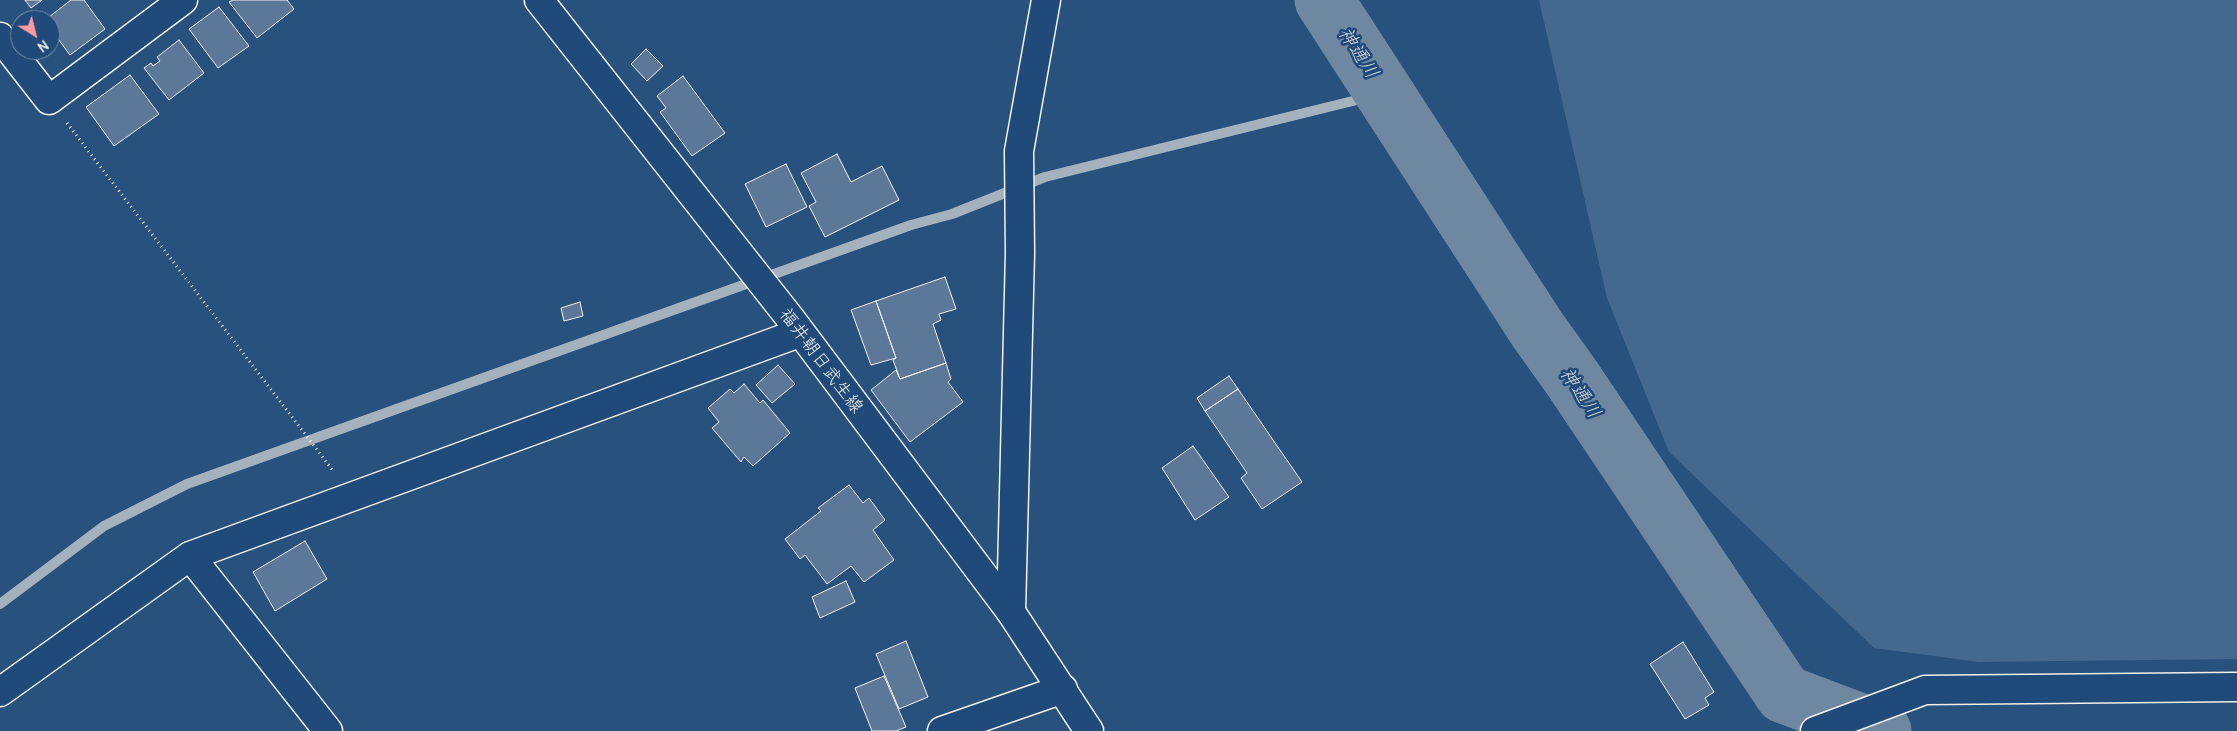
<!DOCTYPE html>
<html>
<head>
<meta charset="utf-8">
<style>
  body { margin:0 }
  #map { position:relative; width:2237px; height:731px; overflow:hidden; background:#28517e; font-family:Delius,sans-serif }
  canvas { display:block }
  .north { position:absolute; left:10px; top:10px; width:50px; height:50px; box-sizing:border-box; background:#1f4a7a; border:1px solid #748da6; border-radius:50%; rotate:144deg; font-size:14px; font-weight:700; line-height:20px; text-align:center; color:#f4f1e8 }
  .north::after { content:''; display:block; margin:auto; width:18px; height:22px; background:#ff9aa2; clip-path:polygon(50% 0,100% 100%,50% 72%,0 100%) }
</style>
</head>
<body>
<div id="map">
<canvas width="2237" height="731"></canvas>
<div class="north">N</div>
</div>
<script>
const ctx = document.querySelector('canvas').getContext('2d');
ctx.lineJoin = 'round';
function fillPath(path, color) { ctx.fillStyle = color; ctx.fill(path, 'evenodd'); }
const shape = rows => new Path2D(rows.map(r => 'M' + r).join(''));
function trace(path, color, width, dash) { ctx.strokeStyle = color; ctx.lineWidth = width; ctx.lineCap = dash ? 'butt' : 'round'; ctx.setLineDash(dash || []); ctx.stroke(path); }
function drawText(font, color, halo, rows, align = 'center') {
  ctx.font = font + ' Delius,"Klee One",sans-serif'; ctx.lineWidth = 5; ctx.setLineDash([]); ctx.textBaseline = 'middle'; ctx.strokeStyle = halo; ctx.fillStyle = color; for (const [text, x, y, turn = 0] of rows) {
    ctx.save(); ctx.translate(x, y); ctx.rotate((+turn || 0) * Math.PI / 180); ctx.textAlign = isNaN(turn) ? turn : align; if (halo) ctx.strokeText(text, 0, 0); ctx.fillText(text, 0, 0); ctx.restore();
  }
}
fillPath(shape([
  [1539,0,2237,0,2237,659,1979,662,1874,648,1669,452,1607,298]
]), '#45688e');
trace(shape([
  [0,604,104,526,187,484,911,225,952,214,1045,177,1385,93]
]), '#a4b2be', 10);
trace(shape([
  [1324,0,1537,329,1572,378,1784,694,1882,731]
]), '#6e88a2', 59);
const building = shape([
  [25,0,42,0,31,8,25,0],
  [71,0,84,0,105,29,70,55,50,28,50,20,45,20,71,0],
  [233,0,287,0,294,9,257,38,229,2,233,0],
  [219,7,249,46,218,68,189,29,219,7],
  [179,40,204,73,169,100,144,68,151,63,153,66,160,61,157,57,179,40],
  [646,49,663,66,647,81,631,64,646,49],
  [130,75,159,114,114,146,86,107,130,75],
  [683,76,725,133,692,156,660,112,666,108,657,96,683,76],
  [837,154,851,182,882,166,899,200,825,237,809,206,816,202,801,173,837,154],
  [786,164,807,207,766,227,745,184,786,164],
  [945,277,956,309,939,314,941,320,933,324,946,363,900,379,893,360,896,358,876,301,945,277],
  [876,301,896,358,871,365,851,310,876,301],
  [580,302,583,316,564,321,561,308,580,302],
  [946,363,951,379,948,382,963,402,910,442,871,390,896,370,900,379,946,363],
  [778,365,795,384,772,403,756,385,778,365],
  [1229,376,1238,389,1205,411,1197,398,1229,376],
  [744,384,760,403,763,400,790,433,753,466,744,457,741,462,712,428,719,422,708,408,730,389,734,393,744,384],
  [1238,389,1302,482,1262,509,1241,478,1247,473,1205,411,1238,389],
  [1193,446,1229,497,1195,520,1162,468,1193,446],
  [849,485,863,503,869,498,885,520,873,530,894,560,864,582,851,566,827,584,805,555,800,559,785,539,821,511,818,508,849,485],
  [305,541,327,579,275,611,253,572,305,541],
  [846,581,855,602,820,618,812,597,846,581],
  [906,641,928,697,899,709,876,654,906,641],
  [1683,642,1714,692,1705,698,1709,705,1685,719,1650,664,1683,642],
  [884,676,906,727,896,731,872,731,855,688,884,676]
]);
fillPath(building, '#5b7899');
trace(building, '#f4f1e8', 1);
const street = shape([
  [0,37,49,100,183,0],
  [190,556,328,731],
  [1011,612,1020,253,1019,151,1046,0],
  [0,692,190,556,799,333],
  [942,731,1063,689],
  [1815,731,1925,690,2237,687]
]);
const primary = shape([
  [539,0,790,318,1011,612,1089,731]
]);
trace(street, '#f4f1e8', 31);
trace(primary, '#f4f1e8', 31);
trace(shape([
  [67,123,334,472]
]), '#f4f1e8', 3, [1, 4]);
trace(street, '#1f4a7a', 28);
trace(primary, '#1f4a7a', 28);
drawText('18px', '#f4f1e8', '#1f4a7a', [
  ["福井朝日武生線",821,361,53]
]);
drawText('italic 19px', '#d9dcda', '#1f4a7a', [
  ["神通川",1358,53,57],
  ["神通川",1580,393,56]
]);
</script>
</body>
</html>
